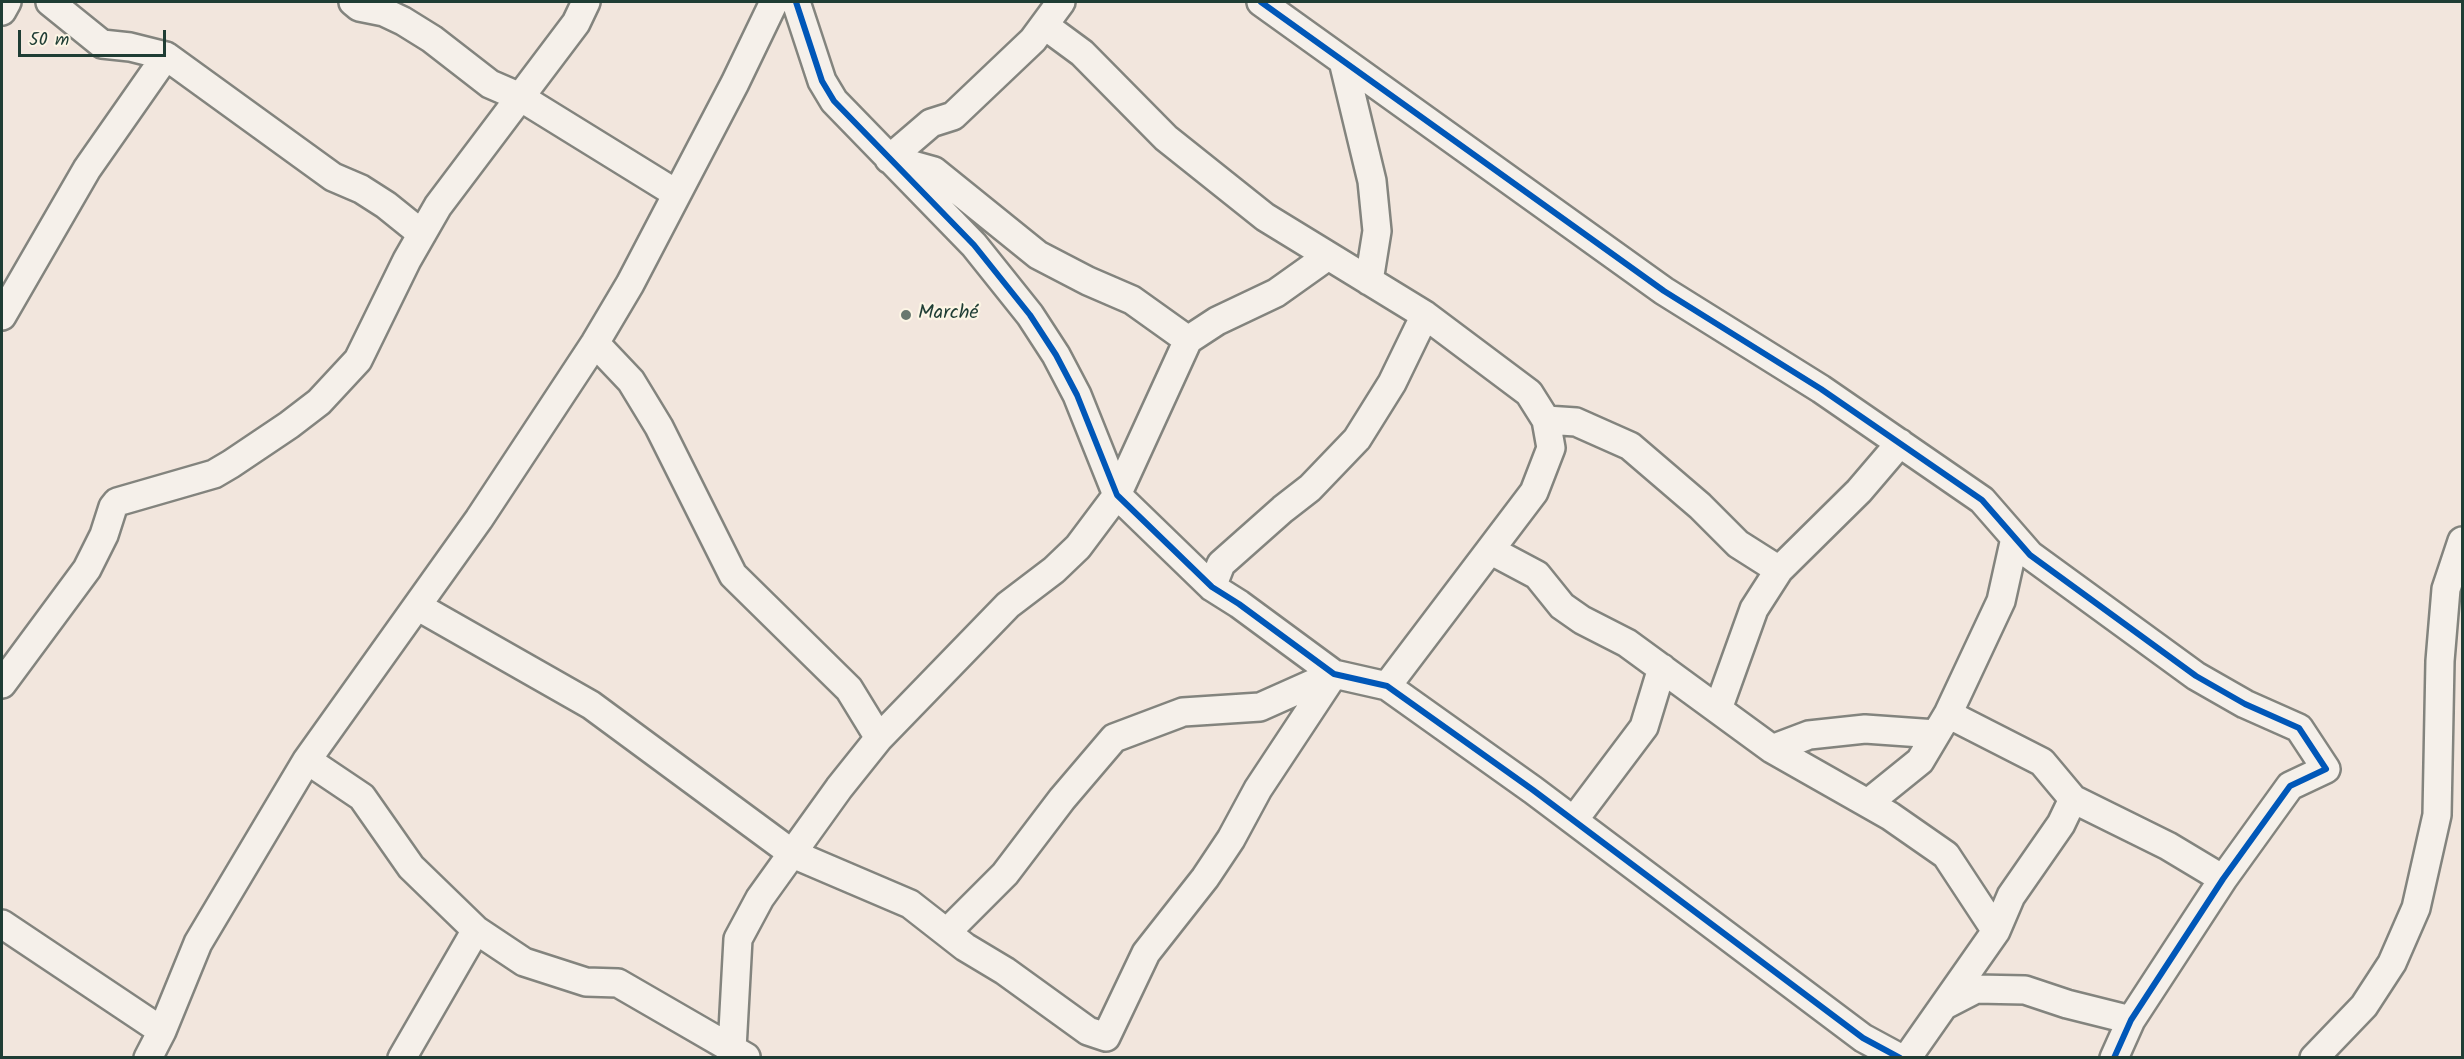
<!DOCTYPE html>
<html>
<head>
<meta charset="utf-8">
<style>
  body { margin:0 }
  #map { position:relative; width:2464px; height:1059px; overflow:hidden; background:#f2e6dd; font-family:Kalam,sans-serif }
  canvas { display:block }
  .frame { position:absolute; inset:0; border:3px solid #1f3d34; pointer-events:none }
  .scale { position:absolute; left:18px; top:30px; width:148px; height:27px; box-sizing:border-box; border:3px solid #1f3d34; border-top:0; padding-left:8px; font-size:18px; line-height:21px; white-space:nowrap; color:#1f3d34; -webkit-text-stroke:4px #fcf5e5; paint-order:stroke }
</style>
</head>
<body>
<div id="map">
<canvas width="2464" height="1059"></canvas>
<div class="frame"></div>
<div class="scale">50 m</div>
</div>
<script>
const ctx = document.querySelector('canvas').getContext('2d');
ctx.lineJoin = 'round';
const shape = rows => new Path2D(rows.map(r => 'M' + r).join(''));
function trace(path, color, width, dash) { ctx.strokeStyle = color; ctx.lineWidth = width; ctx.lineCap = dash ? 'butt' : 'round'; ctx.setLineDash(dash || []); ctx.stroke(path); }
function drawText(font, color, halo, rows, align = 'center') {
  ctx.font = font + ' Kalam,sans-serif'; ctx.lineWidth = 4.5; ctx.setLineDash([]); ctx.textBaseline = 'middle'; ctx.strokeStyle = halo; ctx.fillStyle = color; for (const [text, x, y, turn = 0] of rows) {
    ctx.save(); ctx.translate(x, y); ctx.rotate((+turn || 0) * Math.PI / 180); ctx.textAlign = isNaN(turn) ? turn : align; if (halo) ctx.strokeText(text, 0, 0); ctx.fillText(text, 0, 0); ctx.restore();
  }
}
const minor = shape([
  [50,2,102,44,130,47,166,56],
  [353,2,359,7,384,12,403,21,432,39,490,84,520,97,677,194],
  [796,2,822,81,834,101,974,245,1030,315,1056,355,1077,395,1117,495,1212,587,1239,604,1334,674,1387,686,1533,790,1863,1038,1900,1058],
  [1261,2,1664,291,1821,389,1982,500,2030,555,2196,676,2245,704,2299,728,2326,769,2290,786,2223,879,2131,1020,2114,1058],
  [2,11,7,2],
  [1044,25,1082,53,1166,138,1265,217,1425,315,1529,393,1546,420,1551,448,1534,492,1387,686],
  [1343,61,1372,181,1377,231,1369,281],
  [889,159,931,123,953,116,1033,40,1061,2],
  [891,159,934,171,1038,255,1088,281,1132,300,1188,340],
  [2,316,87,169,166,56,333,177,361,189,386,205,422,234],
  [595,343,631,381,659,427,733,575,849,689,879,738,839,788,760,898,738,939,732,1049,733,1058],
  [1546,420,1576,422,1630,446,1700,506,1738,544,1779,570],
  [1490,550,1537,575,1562,606,1582,620,1627,643,1772,749,1890,816,1946,855,1996,931],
  [1212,587,1221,564,1283,509,1310,488,1357,439,1392,383,1425,315],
  [417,606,591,705,793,854,910,904,965,947,1005,971,1088,1031,1106,1037,1146,953,1205,878,1231,839,1258,789,1334,674],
  [2,684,87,569,104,535,113,507,117,502,214,474,231,464,289,425,319,402,358,360,407,260,438,206,576,23,586,2],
  [1718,709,1754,609,1779,570,1859,491,1900,443],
  [879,738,1008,605,1054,570,1078,547,1117,495,1188,340,1217,321,1276,293,1328,256],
  [1772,749,1809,735,1865,729,1936,734],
  [307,760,362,797,411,867,476,930,524,962,586,982,618,983,746,1057],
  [2073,799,2168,846,2223,879],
  [1868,803,1920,761,1948,714,2001,601,2015,538],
  [1574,820,1644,727,1662,668],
  [2,924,162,1031],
  [947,932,1005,874,1062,799,1114,738,1183,712,1260,707,1334,674],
  [1945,1005,1976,989,2025,990,2067,1004,2131,1020],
  [148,1058,162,1031,198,943,307,760,479,519,595,343,630,284,735,83,774,2],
  [402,1058,476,930],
  [1907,1058,1996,931,2011,896,2061,824,2073,799,2042,762,1948,714],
  [2314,1058,2364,1006,2392,963,2416,908,2437,815,2440,661,2446,589,2462,541]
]);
trace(minor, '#83847e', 32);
trace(minor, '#f5f0ea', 27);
trace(shape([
  [796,2,822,81,834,101,974,245,1030,315,1056,355,1077,395,1117,495,1212,587,1239,604,1334,674,1387,686,1533,790,1863,1038,1900,1058],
  [1261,2,1664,291,1821,389,1982,500,2030,555,2196,676,2245,704,2299,728,2326,769,2290,786,2223,879,2131,1020,2114,1058]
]), '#0057b8', 6);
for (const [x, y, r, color] of [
  [906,315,6,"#69786f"]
]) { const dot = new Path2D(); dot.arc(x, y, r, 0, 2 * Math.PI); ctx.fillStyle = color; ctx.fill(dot); trace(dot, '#fcf5e5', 2); }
drawText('20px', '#1f3d34', '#fcf5e5', [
  ["Marché",918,315]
], 'left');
</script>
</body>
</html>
